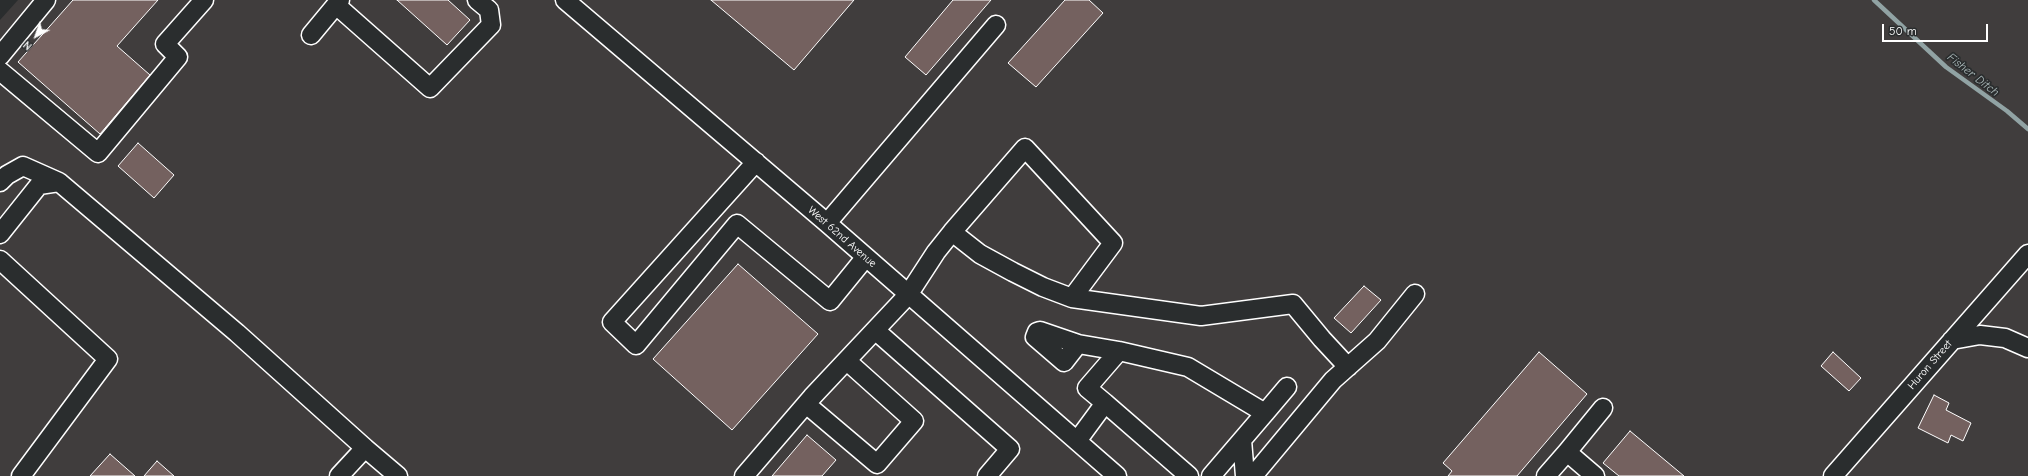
<!DOCTYPE html>
<html>
<head>
<meta charset="utf-8">
<style>
  body { margin:0 }
  #map { position:relative; width:2028px; height:476px; overflow:hidden; background:#2a2d2e; font-family:"Comic Neue",sans-serif }
  canvas { display:block }
  .north { position:absolute; left:16px; top:16px; width:40px; height:40px; -webkit-text-stroke:3px #2a2d2e; paint-order:stroke; rotate:221deg; font-size:11px; font-weight:700; line-height:16px; text-align:center; color:#fff }
  .north::after { content:''; display:block; margin:auto; width:14px; height:18px; background:#fff; clip-path:polygon(50% 0,100% 100%,50% 72%,0 100%) }
  .scale { position:absolute; left:1882px; top:24px; width:106px; height:18px; box-sizing:border-box; border:2px solid #fff; border-top:0; padding-left:5px; font-size:12px; line-height:14px; white-space:nowrap; color:#fff; -webkit-text-stroke:3px #2a2d2e; paint-order:stroke }
</style>
</head>
<body>
<div id="map">
<canvas width="2028" height="476"></canvas>
<div class="north">N</div>
<div class="scale">50 m</div>
</div>
<script>
const ctx = document.querySelector('canvas').getContext('2d');
ctx.lineJoin = 'round';
function fillPath(path, color) { ctx.fillStyle = color; ctx.fill(path, 'evenodd'); }
const shape = rows => new Path2D(rows.map(r => 'M' + r).join(''));
function trace(path, color, width, dash) { ctx.strokeStyle = color; ctx.lineWidth = width; ctx.lineCap = dash ? 'butt' : 'round'; ctx.setLineDash(dash || []); ctx.stroke(path); }
function drawText(font, color, halo, rows, align = 'center') {
  ctx.font = font + ' "Comic Neue",sans-serif'; ctx.lineWidth = 3.5; ctx.setLineDash([]); ctx.textBaseline = 'middle'; ctx.strokeStyle = halo; ctx.fillStyle = color; for (const [text, x, y, turn = 0] of rows) {
    ctx.save(); ctx.translate(x, y); ctx.rotate((+turn || 0) * Math.PI / 180); ctx.textAlign = isNaN(turn) ? turn : align; if (halo) ctx.strokeText(text, 0, 0); ctx.fillText(text, 0, 0); ctx.restore();
  }
}
fillPath(shape([
  [18,0,2028,0,2028,476,0,476,0,20]
]), '#403d3d');
trace(shape([
  [1874,0,1946,67,2007,111,2028,129]
]), '#91a3a4', 4.5);
const building = shape([
  [73,0,158,0,117,46,150,75,100,134,18,62,73,0],
  [397,0,448,0,470,20,447,45,397,0],
  [711,0,854,0,794,70,711,0],
  [953,0,991,0,926,75,905,57,953,0],
  [1065,0,1089,0,1103,13,1036,87,1008,63,1065,0],
  [138,143,174,175,154,198,118,166,138,143],
  [738,264,818,334,732,430,653,359,738,264],
  [1364,286,1381,300,1351,333,1334,318,1364,286],
  [1539,352,1587,394,1517,476,1448,476,1452,471,1443,463,1539,352],
  [1833,352,1861,378,1849,391,1821,366,1833,352],
  [1934,395,1949,403,1946,410,1971,423,1963,441,1951,435,1948,443,1918,428,1934,395],
  [1630,431,1684,476,1619,476,1603,463,1630,431],
  [807,435,836,460,822,476,772,476,807,435],
  [110,454,135,476,90,476,110,454],
  [157,461,174,476,144,476,157,461]
]);
fillPath(building, '#74615f');
trace(building, '#fff', 1);
const minor = shape([
  [565,0,827,223,1117,476],
  [336,5,430,88,491,25,489,10,477,0],
  [311,35,340,0],
  [0,56,46,0],
  [0,71,98,153,178,57,165,44,204,0],
  [756,162,612,322,636,345,737,224,830,301,865,258],
  [0,182,7,175,23,166,59,182],
  [827,223,996,25],
  [0,234,39,185,59,182,237,333,365,448],
  [0,260,108,359,21,476],
  [1072,298,1201,316,1293,304,1322,339,1348,367],
  [875,330,1010,449,987,476],
  [1952,340,1980,335,2005,338,2028,348],
  [1119,351,1188,367,1265,413,1211,476],
  [1105,403,1189,476],
  [806,404,877,464,914,421,847,361],
  [1265,413,1287,387],
  [1242,440,1245,476],
  [1077,441,1105,403,1087,388,1119,351,1078,344,1040,331,1037,332,1035,337,1064,362,1078,344],
  [1567,452,1603,408],
  [339,476,365,448,398,476],
  [744,476,812,397,908,295,936,252,952,232,980,254,1013,272,1043,287,1072,298,1113,243,1025,148,952,232],
  [1253,476,1333,380,1377,341,1415,294],
  [1546,476,1567,452,1595,476],
  [1833,476,2028,254]
]);
trace(minor, '#fff', 21);
trace(minor, '#2a2d2e', 18);
drawText('11px', '#fff', '#2a2d2e', [
  ["West 62nd Avenue",842,237,41],
  ["Huron Street",1930,365,-49]
]);
drawText('italic 12px', '#acbabb', '#2a2d2e', [
  ["Fisher Ditch",1973,75,38]
]);
</script>
</body>
</html>
